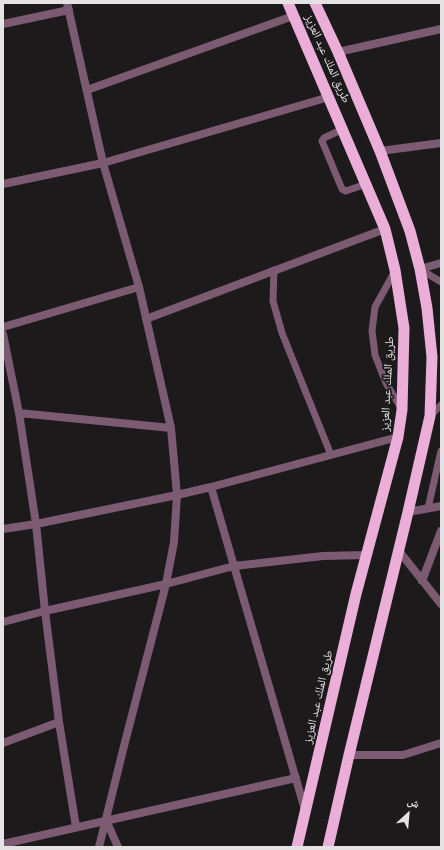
<!DOCTYPE html>
<html>
<head>
<meta charset="utf-8">
<style>
  body { margin:0 }
  #map { position:relative; width:444px; height:850px; overflow:hidden; background:#1d1a1c; font-family:"Nunito Sans","Noto Naskh Arabic",sans-serif }
  canvas { display:block }
  .frame { position:absolute; inset:0; border:4px solid #e4e2e3; pointer-events:none }
  .north { position:absolute; left:388px; top:794px; width:40px; height:40px; -webkit-text-stroke:3px #1d1a1c; paint-order:stroke; rotate:26deg; font-size:11px; font-weight:700; line-height:16px; text-align:center; color:#e4e2e3 }
  .north::after { content:''; display:block; margin:auto; width:14px; height:18px; background:#e4e2e3; clip-path:polygon(50% 0,100% 100%,50% 72%,0 100%) }
</style>
</head>
<body>
<div id="map">
<canvas width="444" height="850"></canvas>
<div class="frame"></div>
<div class="north">ش</div>
</div>
<script>
const ctx = document.querySelector('canvas').getContext('2d');
ctx.lineJoin = 'round';
const shape = rows => new Path2D(rows.map(r => 'M' + r).join(''));
function trace(path, color, width, dash) { ctx.strokeStyle = color; ctx.lineWidth = width; ctx.lineCap = dash ? 'butt' : 'round'; ctx.setLineDash(dash || []); ctx.stroke(path); }
function drawText(font, color, halo, rows, align = 'center') {
  ctx.font = font + ' "Nunito Sans","Noto Naskh Arabic",sans-serif'; ctx.lineWidth = 3.5; ctx.setLineDash([]); ctx.textBaseline = 'middle'; ctx.strokeStyle = halo; ctx.fillStyle = color; for (const [text, x, y, turn = 0] of rows) {
    ctx.save(); ctx.translate(x, y); ctx.rotate((+turn || 0) * Math.PI / 180); ctx.textAlign = isNaN(turn) ? turn : align; if (halo) ctx.strokeText(text, 0, 0); ctx.fillText(text, 0, 0); ctx.restore();
  }
}
trace(shape([
  [343,129,324,138,322,141,342,189,346,191,366,184],
  [420,269,441,282],
  [274,270,273,301,282,333,331,455],
  [395,271,375,307,372,331,375,355,386,383,401,408],
  [430,416,441,405],
  [428,508,441,451]
]), '#7c5b72', 7);
trace(shape([
  [3,24,69,10],
  [338,52,441,29],
  [87,90,293,16],
  [380,151,441,143],
  [3,184,103,163,329,97],
  [420,269,441,263],
  [146,319,385,229],
  [3,327,139,287],
  [3,334,19,413,36,524,45,611,59,722,76,827],
  [19,413,171,428],
  [211,487,305,810],
  [408,512,441,506],
  [3,529,36,524,177,495,211,487,398,437],
  [3,622,45,611,166,584,234,566,323,556,366,555],
  [3,743,59,722],
  [3,844,296,778]
]), '#7c5b72', 8);
trace(shape([
  [67,3,103,163,139,287,171,428,177,495,174,542,166,584,125,742,99,847],
  [399,551,441,604],
  [422,581,441,531],
  [349,755,403,755,441,743],
  [106,820,118,847]
]), '#7c5b72', 8);
trace(shape([
  [288,3,385,229,395,270,404,328,402,410,398,437,356,594,297,847],
  [315,3,338,52,380,151,410,231,420,269,427,308,432,357,430,416,408,512,349,755,328,847]
]), '#ebaed8', 11);
drawText('12px', '#e4e2e3', '#1d1a1c', [
  ["طريق الملك عبد العزيز",327,59,66],
  ["طريق الملك عبد العزيز",388,384,-87],
  ["طريق الملك عبد العزيز",319,697,-77]
]);
</script>
</body>
</html>
